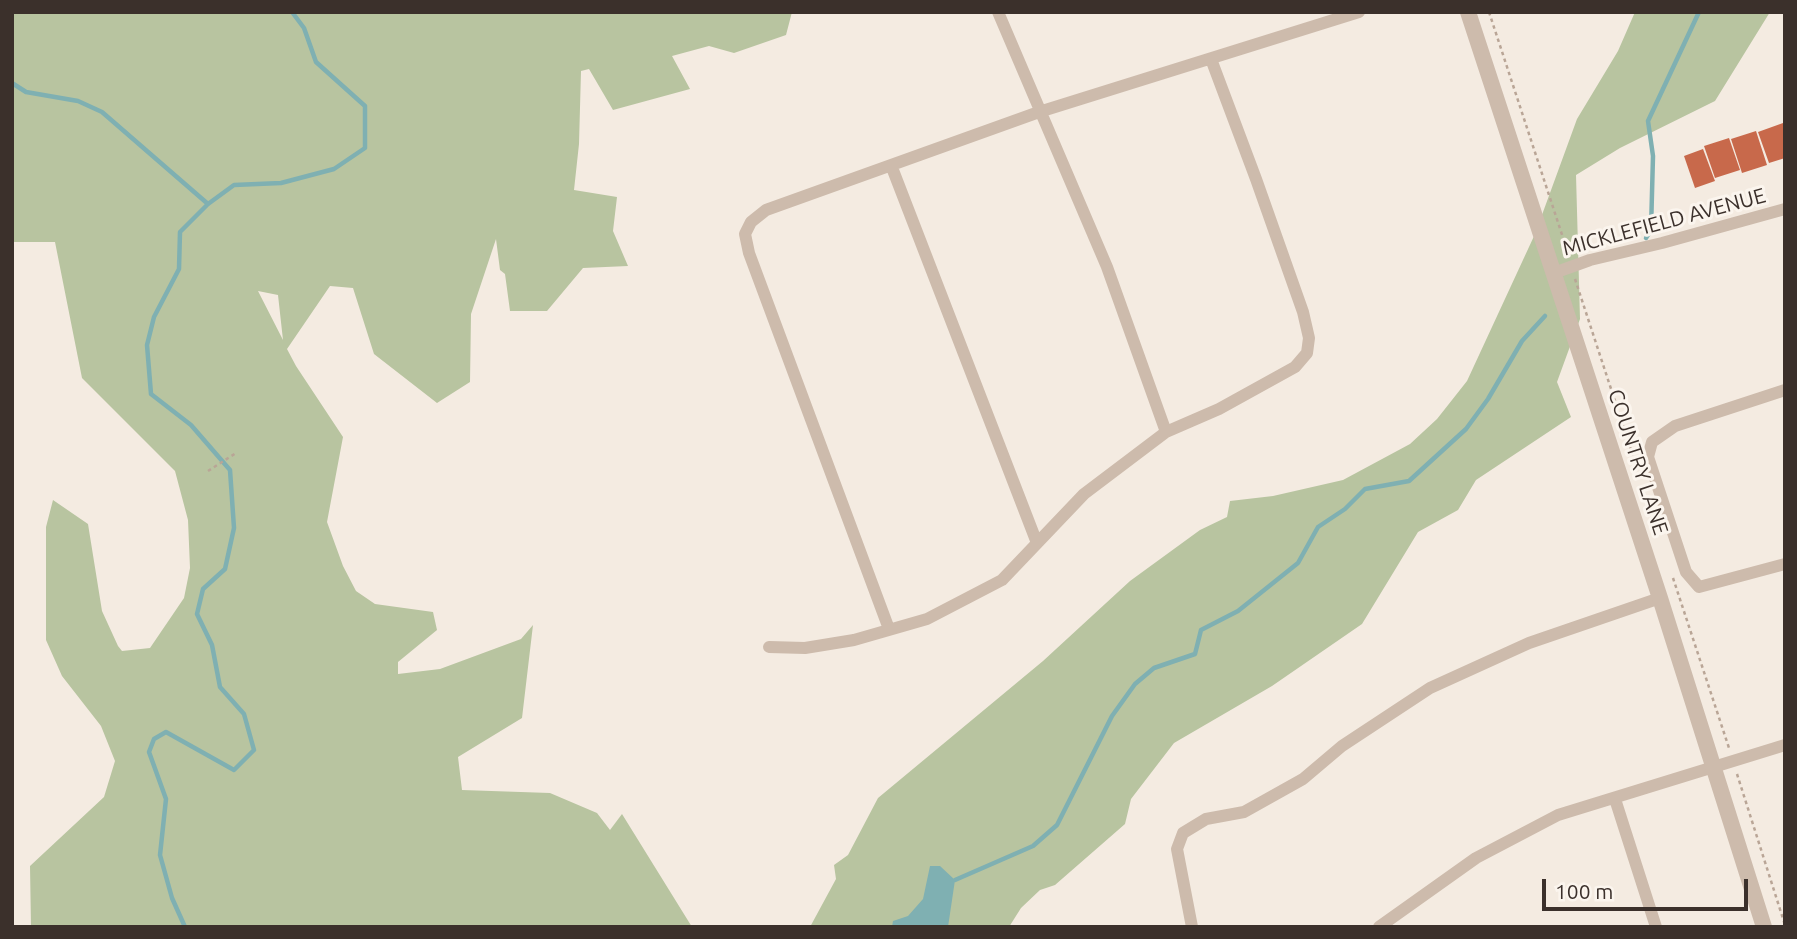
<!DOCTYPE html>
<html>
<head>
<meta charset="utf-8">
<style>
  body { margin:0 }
  #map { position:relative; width:1797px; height:939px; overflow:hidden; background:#f4ebe1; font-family:Ubuntu,sans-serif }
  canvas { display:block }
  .frame { position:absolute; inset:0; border:14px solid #3b302b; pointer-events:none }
  .scale { position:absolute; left:1542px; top:879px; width:206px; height:32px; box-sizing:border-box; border:4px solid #3b302b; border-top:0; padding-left:9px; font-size:21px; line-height:24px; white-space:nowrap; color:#3b302b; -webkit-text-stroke:5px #fbf5ee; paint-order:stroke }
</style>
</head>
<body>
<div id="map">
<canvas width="1797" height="939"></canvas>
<div class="frame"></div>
<div class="scale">100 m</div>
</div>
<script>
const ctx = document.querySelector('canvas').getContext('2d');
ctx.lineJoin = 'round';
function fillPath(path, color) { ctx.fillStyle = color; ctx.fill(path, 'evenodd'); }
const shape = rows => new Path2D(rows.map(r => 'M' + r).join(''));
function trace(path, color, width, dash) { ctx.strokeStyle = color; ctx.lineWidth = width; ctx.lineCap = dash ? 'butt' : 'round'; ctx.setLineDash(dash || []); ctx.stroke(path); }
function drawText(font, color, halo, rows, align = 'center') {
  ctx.font = font + ' Ubuntu,sans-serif'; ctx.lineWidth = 6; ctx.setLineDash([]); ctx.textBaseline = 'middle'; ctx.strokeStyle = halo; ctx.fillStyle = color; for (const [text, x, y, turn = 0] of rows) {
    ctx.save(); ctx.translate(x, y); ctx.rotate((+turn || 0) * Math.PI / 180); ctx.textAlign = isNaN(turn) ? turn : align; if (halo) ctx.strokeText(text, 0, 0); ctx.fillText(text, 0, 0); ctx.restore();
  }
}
fillPath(shape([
  [12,12,792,12,786,35,734,53,709,46,672,56,690,89,613,110,589,69,581,71,579,144,574,190,617,197,613,231,628,266,583,268,547,311,510,311,505,274,500,270,496,239,471,314,470,382,437,403,374,354,353,288,330,286,287,349,296,366,343,437,327,522,343,566,356,591,375,604,433,612,437,630,398,662,398,674,440,669,521,639,533,625,522,718,458,757,462,790,550,793,597,813,610,830,622,814,692,927,31,927,30,866,104,797,115,761,101,726,62,676,46,640,46,527,53,500,88,524,102,611,118,646,122,651,150,648,184,598,190,568,188,520,175,471,82,378,55,242,12,242],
  [258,291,278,295,283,340],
  [1635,12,1770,12,1715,101,1620,148,1576,175,1580,319,1557,382,1571,417,1476,480,1458,510,1418,532,1362,624,1272,686,1174,743,1131,799,1125,824,1055,885,1040,890,1021,908,1009,927,810,927,836,879,834,865,848,855,878,798,1043,661,1130,581,1200,530,1227,517,1230,501,1273,496,1343,480,1410,444,1437,419,1467,381,1535,234,1577,119,1618,51]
]), '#b8c4a0');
fillPath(shape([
  [930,866,940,866,955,880,948,927,892,927,893,921,908,916,923,899]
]), '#7fb0b2');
trace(shape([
  [12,83,26,92,78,101,102,112,208,204],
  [1646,238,1651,230,1653,156,1648,121,1699,12],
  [955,880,1033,846,1057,825,1112,716,1135,684,1154,668,1195,654,1201,630,1238,611,1298,563,1318,527,1345,509,1365,489,1409,481,1466,429,1488,399,1522,341,1545,316],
  [185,927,172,898,160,855,166,799,149,752,154,739,166,732,234,770,254,750,244,714,220,687,212,645,197,614,203,589,225,569,234,528,230,470,191,425,151,394,147,345,154,317,179,269,180,232,208,204,234,185,281,183,334,169,365,148,365,106,316,62,304,28,292,12]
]), '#7fb0b2', 4.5);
fillPath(shape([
  [1783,123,1785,158,1769,163,1758,132],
  [1756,131,1767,165,1742,173,1731,139],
  [1729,138,1740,170,1715,178,1704,146],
  [1703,149,1715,181,1695,188,1684,156]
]), '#c8694b');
trace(shape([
  [1489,12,1569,256],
  [1575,279,1634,459],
  [208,471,236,453],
  [1673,578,1729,748],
  [1737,774,1785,925]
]), '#b9a596', 2.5, [3.5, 3.5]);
trace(shape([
  [998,12,1107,267,1166,432],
  [891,165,1037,543],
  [1554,273,1590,260,1662,243,1785,209],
  [1785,390,1675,426,1652,442,1648,457,1686,572,1699,587,1785,564],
  [889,629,749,253,745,234,751,222,766,210,1039,112,1359,12],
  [769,647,805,648,854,640,927,619,1002,580,1084,494,1166,432,1219,409,1295,367,1307,353,1309,338,1303,312,1256,179,1211,59],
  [1615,799,1656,927],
  [1192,927,1177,849,1183,833,1206,819,1244,812,1303,779,1342,746,1430,688,1529,643,1660,598],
  [1379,927,1476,858,1558,815,1785,745]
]), '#cdbbac', 12);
trace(shape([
  [1468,12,1660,598,1764,927]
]), '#cdbbac', 16);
drawText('21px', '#3b302b', '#fbf5ee', [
  ["MICKLEFIELD AVENUE",1664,222,-15],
  ["COUNTRY LANE",1638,462,72]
]);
</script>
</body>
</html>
